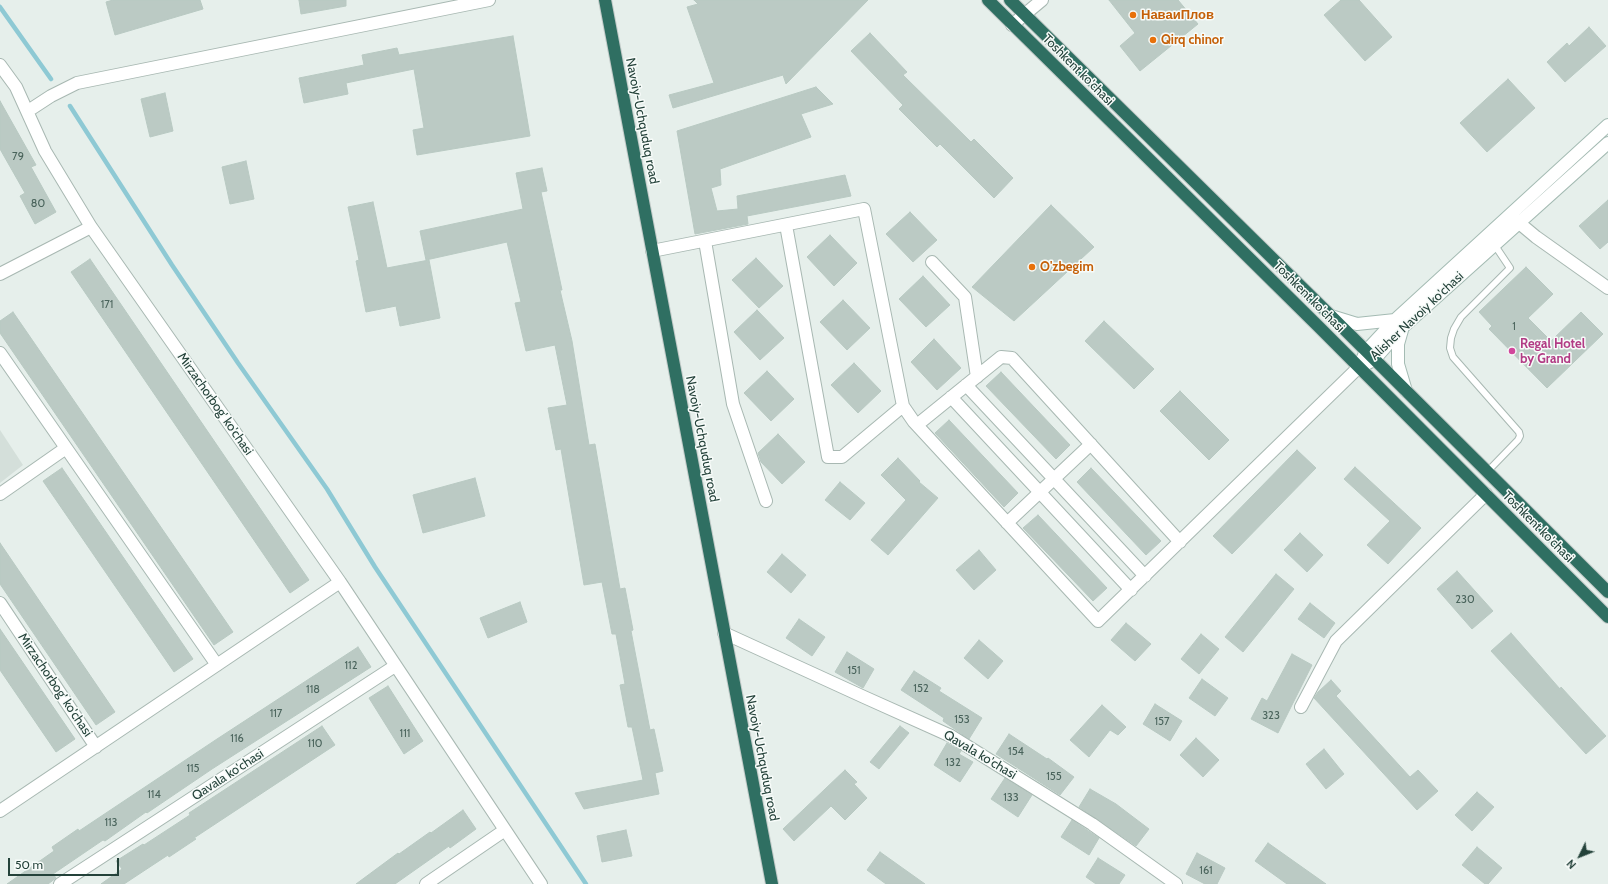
<!DOCTYPE html>
<html>
<head>
<meta charset="utf-8">
<style>
  body { margin:0 }
  #map { position:relative; width:1608px; height:884px; overflow:hidden; background:#e6efeb; font-family:Cabin,sans-serif }
  canvas { display:block }
  .north { position:absolute; left:1560px; top:836px; width:40px; height:40px; -webkit-text-stroke:3px #f7fbf9; paint-order:stroke; rotate:227deg; font-size:11px; font-weight:700; line-height:16px; text-align:center; color:#24423a }
  .north::after { content:''; display:block; margin:auto; width:14px; height:18px; background:#24423a; clip-path:polygon(50% 0,100% 100%,50% 72%,0 100%) }
  .scale { position:absolute; left:8px; top:858px; width:111px; height:18px; box-sizing:border-box; border:2px solid #24423a; border-top:0; padding-left:5px; font-size:12px; line-height:14px; white-space:nowrap; color:#24423a; -webkit-text-stroke:3px #f7fbf9; paint-order:stroke }
</style>
</head>
<body>
<div id="map">
<canvas width="1608" height="884"></canvas>
<div class="north">N</div>
<div class="scale">50 m</div>
</div>
<script>
const ctx = document.querySelector('canvas').getContext('2d');
ctx.lineJoin = 'round';
function fillPath(path, color) { ctx.fillStyle = color; ctx.fill(path, 'evenodd'); }
const shape = rows => new Path2D(rows.map(r => 'M' + r).join(''));
function trace(path, color, width, dash) { ctx.strokeStyle = color; ctx.lineWidth = width; ctx.lineCap = dash ? 'butt' : 'round'; ctx.setLineDash(dash || []); ctx.stroke(path); }
function drawText(font, color, halo, rows, align = 'center') {
  ctx.font = font + ' Cabin,sans-serif'; ctx.lineWidth = 3; ctx.setLineDash([]); ctx.textBaseline = 'middle'; ctx.strokeStyle = halo; ctx.fillStyle = color; for (const [text, x, y, turn = 0] of rows) {
    ctx.save(); ctx.translate(x, y); ctx.rotate((+turn || 0) * Math.PI / 180); ctx.textAlign = isNaN(turn) ? turn : align; if (halo) ctx.strokeText(text, 0, 0); ctx.fillText(text, 0, 0); ctx.restore();
  }
}
fillPath(shape([
  [0,430,23,465,0,483]
]), '#d4dfda');
trace(shape([
  [0,7,51,79],
  [70,106,172,265,238,363,327,489,375,567,586,884]
]), '#8ec9d4', 4.5);
const building = shape([
  [113,0,200,0,203,9,115,35,106,2,113,0],
  [299,0,346,0,346,6,301,14,299,0],
  [694,0,868,0,786,84,783,75,673,108,669,95,714,83,687,7,698,4,694,0],
  [1109,0,1178,0,1198,24,1140,71,1120,46,1135,33,1109,0],
  [1341,0,1359,0,1392,37,1365,61,1324,15,1341,0],
  [1589,27,1606,46,1565,82,1547,62,1567,43,1569,46,1589,27],
  [870,33,907,72,903,75,971,142,974,139,1013,178,994,198,940,144,937,147,899,109,903,105,851,51,870,33],
  [513,36,530,136,417,155,413,130,424,128,414,69,346,83,348,94,304,103,299,78,364,65,362,55,397,48,399,55,513,36],
  [1508,79,1535,108,1487,152,1460,123,1508,79],
  [816,87,833,104,801,114,811,137,720,169,721,185,711,188,717,211,738,209,737,196,845,175,851,196,747,216,748,224,695,234,677,131,816,87],
  [165,93,173,131,150,137,141,99,165,93],
  [0,101,36,165,31,167,56,212,35,224,20,196,25,193,0,149,0,101],
  [246,161,254,199,230,204,222,167,246,161],
  [542,168,547,191,541,192,562,290,560,290,572,341,589,445,595,444,620,589,625,588,633,630,631,631,650,730,654,729,663,771,655,773,659,794,584,809,575,793,643,780,632,727,628,727,620,685,625,684,616,634,612,634,602,582,584,585,561,449,556,450,548,408,567,405,555,345,526,351,515,303,521,302,507,242,426,260,420,231,523,209,516,173,542,168],
  [1608,200,1608,242,1600,249,1579,226,1608,200],
  [373,202,387,268,429,260,440,318,400,326,396,306,366,312,356,261,359,260,348,207,373,202],
  [1051,205,1094,247,1014,321,972,287,1051,205],
  [910,212,937,240,913,262,886,234,910,212],
  [830,235,857,263,834,286,807,257,830,235],
  [756,258,783,286,759,308,732,280,756,258],
  [90,259,309,580,290,593,71,272,90,259],
  [1526,267,1553,294,1528,318,1551,341,1581,312,1603,334,1547,388,1489,329,1492,326,1479,312,1526,267],
  [923,276,950,305,926,327,899,299,923,276],
  [843,300,870,328,847,350,820,322,843,300],
  [757,310,784,338,760,360,734,332,757,310],
  [13,312,233,632,214,645,0,333,0,321,13,312],
  [1104,321,1154,369,1134,389,1085,341,1104,321],
  [934,339,961,368,937,390,911,362,934,339],
  [854,363,881,391,858,413,831,385,854,363],
  [767,371,794,399,771,421,744,393,767,371],
  [1001,372,1070,445,1056,459,986,386,1001,372],
  [1180,391,1229,440,1209,460,1160,411,1180,391],
  [949,420,1018,493,1004,507,935,433,949,420],
  [778,434,805,462,782,484,761,462,758,453,778,434],
  [1297,450,1316,468,1232,554,1213,536,1297,450],
  [898,458,920,481,919,482,938,498,888,555,871,540,906,500,881,475,898,458],
  [1355,467,1421,528,1388,564,1367,545,1390,521,1344,479,1355,467],
  [62,468,193,659,174,672,43,481,62,468],
  [1091,468,1161,541,1146,555,1077,482,1091,468],
  [475,478,485,516,423,533,413,495,475,478],
  [840,482,865,503,850,520,825,500,840,482],
  [1038,515,1107,588,1093,601,1023,528,1038,515],
  [1300,533,1323,555,1307,572,1284,550,1300,533],
  [0,543,115,712,96,725,0,584,0,543],
  [979,550,996,570,974,590,956,570,979,550],
  [782,554,806,575,791,593,767,572,782,554],
  [1457,571,1493,611,1472,629,1437,589,1457,571],
  [1276,574,1294,589,1243,652,1225,637,1276,574],
  [520,602,527,622,488,638,480,618,520,602],
  [1310,603,1335,623,1324,638,1298,619,1310,603],
  [799,619,825,637,812,656,786,638,799,619],
  [1126,623,1151,644,1135,661,1111,640,1126,623],
  [0,629,75,739,56,752,0,670,0,629],
  [1511,633,1560,689,1561,687,1606,736,1586,754,1491,651,1511,633],
  [1201,634,1219,649,1199,674,1181,659,1201,634],
  [979,640,1003,661,988,679,964,658,979,640],
  [358,647,371,667,212,769,147,813,146,812,105,841,103,840,53,874,56,878,48,884,7,884,54,851,52,847,78,829,79,831,217,739,358,647],
  [847,652,874,669,863,688,835,672,847,652],
  [1292,654,1312,665,1278,733,1251,719,1262,698,1267,701,1292,654],
  [914,671,941,688,939,691,982,718,969,739,943,721,944,718,901,690,914,671],
  [1202,679,1228,698,1215,716,1189,698,1202,679],
  [1331,680,1341,691,1336,696,1410,777,1418,770,1438,791,1417,810,1314,698,1318,692,1331,680],
  [388,686,423,741,404,754,369,698,388,686],
  [1155,704,1182,721,1170,741,1143,724,1155,704],
  [1102,705,1126,727,1118,735,1110,730,1089,757,1070,740,1102,705],
  [322,726,335,745,194,838,196,839,169,857,168,855,124,884,101,884,122,869,116,861,143,844,144,845,190,815,189,813,322,726],
  [900,726,909,733,879,769,870,762,900,726],
  [1009,734,1047,759,1048,758,1074,777,1060,795,996,754,1009,734],
  [1196,738,1219,760,1203,777,1180,755,1196,738],
  [947,743,961,751,959,754,973,762,960,782,934,765,947,743],
  [1324,749,1344,774,1326,789,1306,764,1324,749],
  [845,770,857,782,854,784,867,798,845,820,831,806,794,841,783,829,845,770],
  [1005,778,1032,795,1018,817,991,799,1005,778],
  [1090,789,1116,804,1149,829,1136,846,1079,807,1090,789],
  [1477,792,1494,807,1472,831,1455,815,1477,792],
  [463,810,476,829,450,848,449,846,395,884,356,884,398,853,399,854,430,832,431,833,463,810],
  [1072,820,1099,838,1089,855,1061,837,1072,820],
  [626,830,632,856,602,862,597,836,626,830],
  [1268,843,1326,884,1287,884,1255,861,1268,843],
  [1477,847,1502,868,1488,884,1485,884,1462,865,1477,847],
  [880,852,925,884,886,884,867,870,880,852],
  [1197,853,1225,868,1217,884,1205,884,1186,874,1197,853],
  [1098,858,1125,875,1119,884,1096,884,1086,877,1098,858]
]);
fillPath(building, '#bbcac4');
trace(building, '#b8c9c2', 1);
const lane = shape([
  [1487,472,1518,440,1520,436,1519,432,1453,357,1450,348,1451,338,1454,329,1461,317,1510,268,1494,244]
]);
const street = shape([
  [1012,25,1042,0],
  [0,65,16,87,45,151,91,227,340,582,541,884],
  [28,111,51,96,77,83,489,0],
  [1512,217,1536,237,1608,288],
  [786,225,828,457,842,457,903,406],
  [705,241,733,404,766,501],
  [652,251,864,209,903,406,914,422,1098,621,1359,367],
  [932,262,965,297,977,377],
  [0,274,91,227],
  [0,353,217,665],
  [966,385,1145,576],
  [951,397,1131,590],
  [917,425,1001,357,1012,358,1180,542],
  [0,494,66,448],
  [1007,523,1091,444],
  [0,603,96,747],
  [724,633,864,697,951,736,1092,824,1176,884],
  [1301,707,1336,641,1486,494],
  [0,811,340,582],
  [60,884,395,666],
  [426,884,505,830]
]);
const secondary = shape([
  [1331,316,1357,324,1395,320],
  [1402,330,1398,344,1398,364,1406,391],
  [1366,364,1374,360,1403,327,1608,143],
  [1359,367,1366,351,1395,320,1608,125]
]);
const highway = shape([
  [605,0,772,884],
  [988,0,1320,328,1608,617],
  [1010,0,1331,316,1608,592]
]);
trace(lane, '#a8b8b2', 8);
trace(street, '#a8b8b2', 14);
trace(secondary, '#a4bbb3', 14);
trace(highway, '#c2cac8', 14);
trace(lane, '#fff', 6);
trace(street, '#fff', 12);
trace(secondary, '#fff', 12);
trace(highway, '#2f6f62', 12);
for (const [x, y, r, color] of [
  [1133,15,4,"#e8710a"],
  [1153,40,4,"#e8710a"],
  [1032,267,4,"#e8710a"],
  [1512,351,4,"#d1479c"]
]) { const dot = new Path2D(); dot.arc(x, y, r, 0, 2 * Math.PI); ctx.fillStyle = color; ctx.fill(dot); trace(dot, '#f7fbf9', 1.5); }
drawText('11px', '#4a645c', null, [
  ["79",18,157],
  ["80",38,204],
  ["171",107,305],
  ["1",1514,327],
  ["230",1465,600],
  ["112",351,666],
  ["151",854,671],
  ["152",921,689],
  ["118",313,690],
  ["117",276,714],
  ["323",1271,716],
  ["153",962,720],
  ["157",1162,722],
  ["111",405,734],
  ["116",237,739],
  ["110",315,744],
  ["154",1016,752],
  ["132",953,763],
  ["115",193,769],
  ["155",1054,777],
  ["114",154,795],
  ["133",1011,798],
  ["113",111,823],
  ["161",1206,871]
]);
drawText('bold 13px', '#c56008', '#f7fbf9', [
  ["НаваиПлов",1141,15],
  ["Qirq chinor",1161,40],
  ["O'zbegim",1040,267]
], 'left');
drawText('13px', '#24423a', '#f7fbf9', [
  ["Toshkent ko'chasi",1078,70,45],
  ["Navoiy-Uchquduq road",642,121,79],
  ["Toshkent ko'chasi",1309,297,45],
  ["Alisher Navoiy ko'chasi",1417,316,-43],
  ["Mirzachorbog' ko'chasi",215,404,55],
  ["Navoiy-Uchquduq road",702,439,79],
  ["Toshkent ko'chasi",1538,527,45],
  ["Mirzachorbog' ko'chasi",55,685,56],
  ["Qavala ko'chasi",980,755,31],
  ["Navoiy-Uchquduq road",762,758,79],
  ["Qavala ko'chasi",228,775,-33]
]);
drawText('bold 13px', '#b23c85', '#f7fbf9', [
  ["Regal Hotel",1520,344],
  ["by Grand",1520,359]
], 'left');
</script>
</body>
</html>
